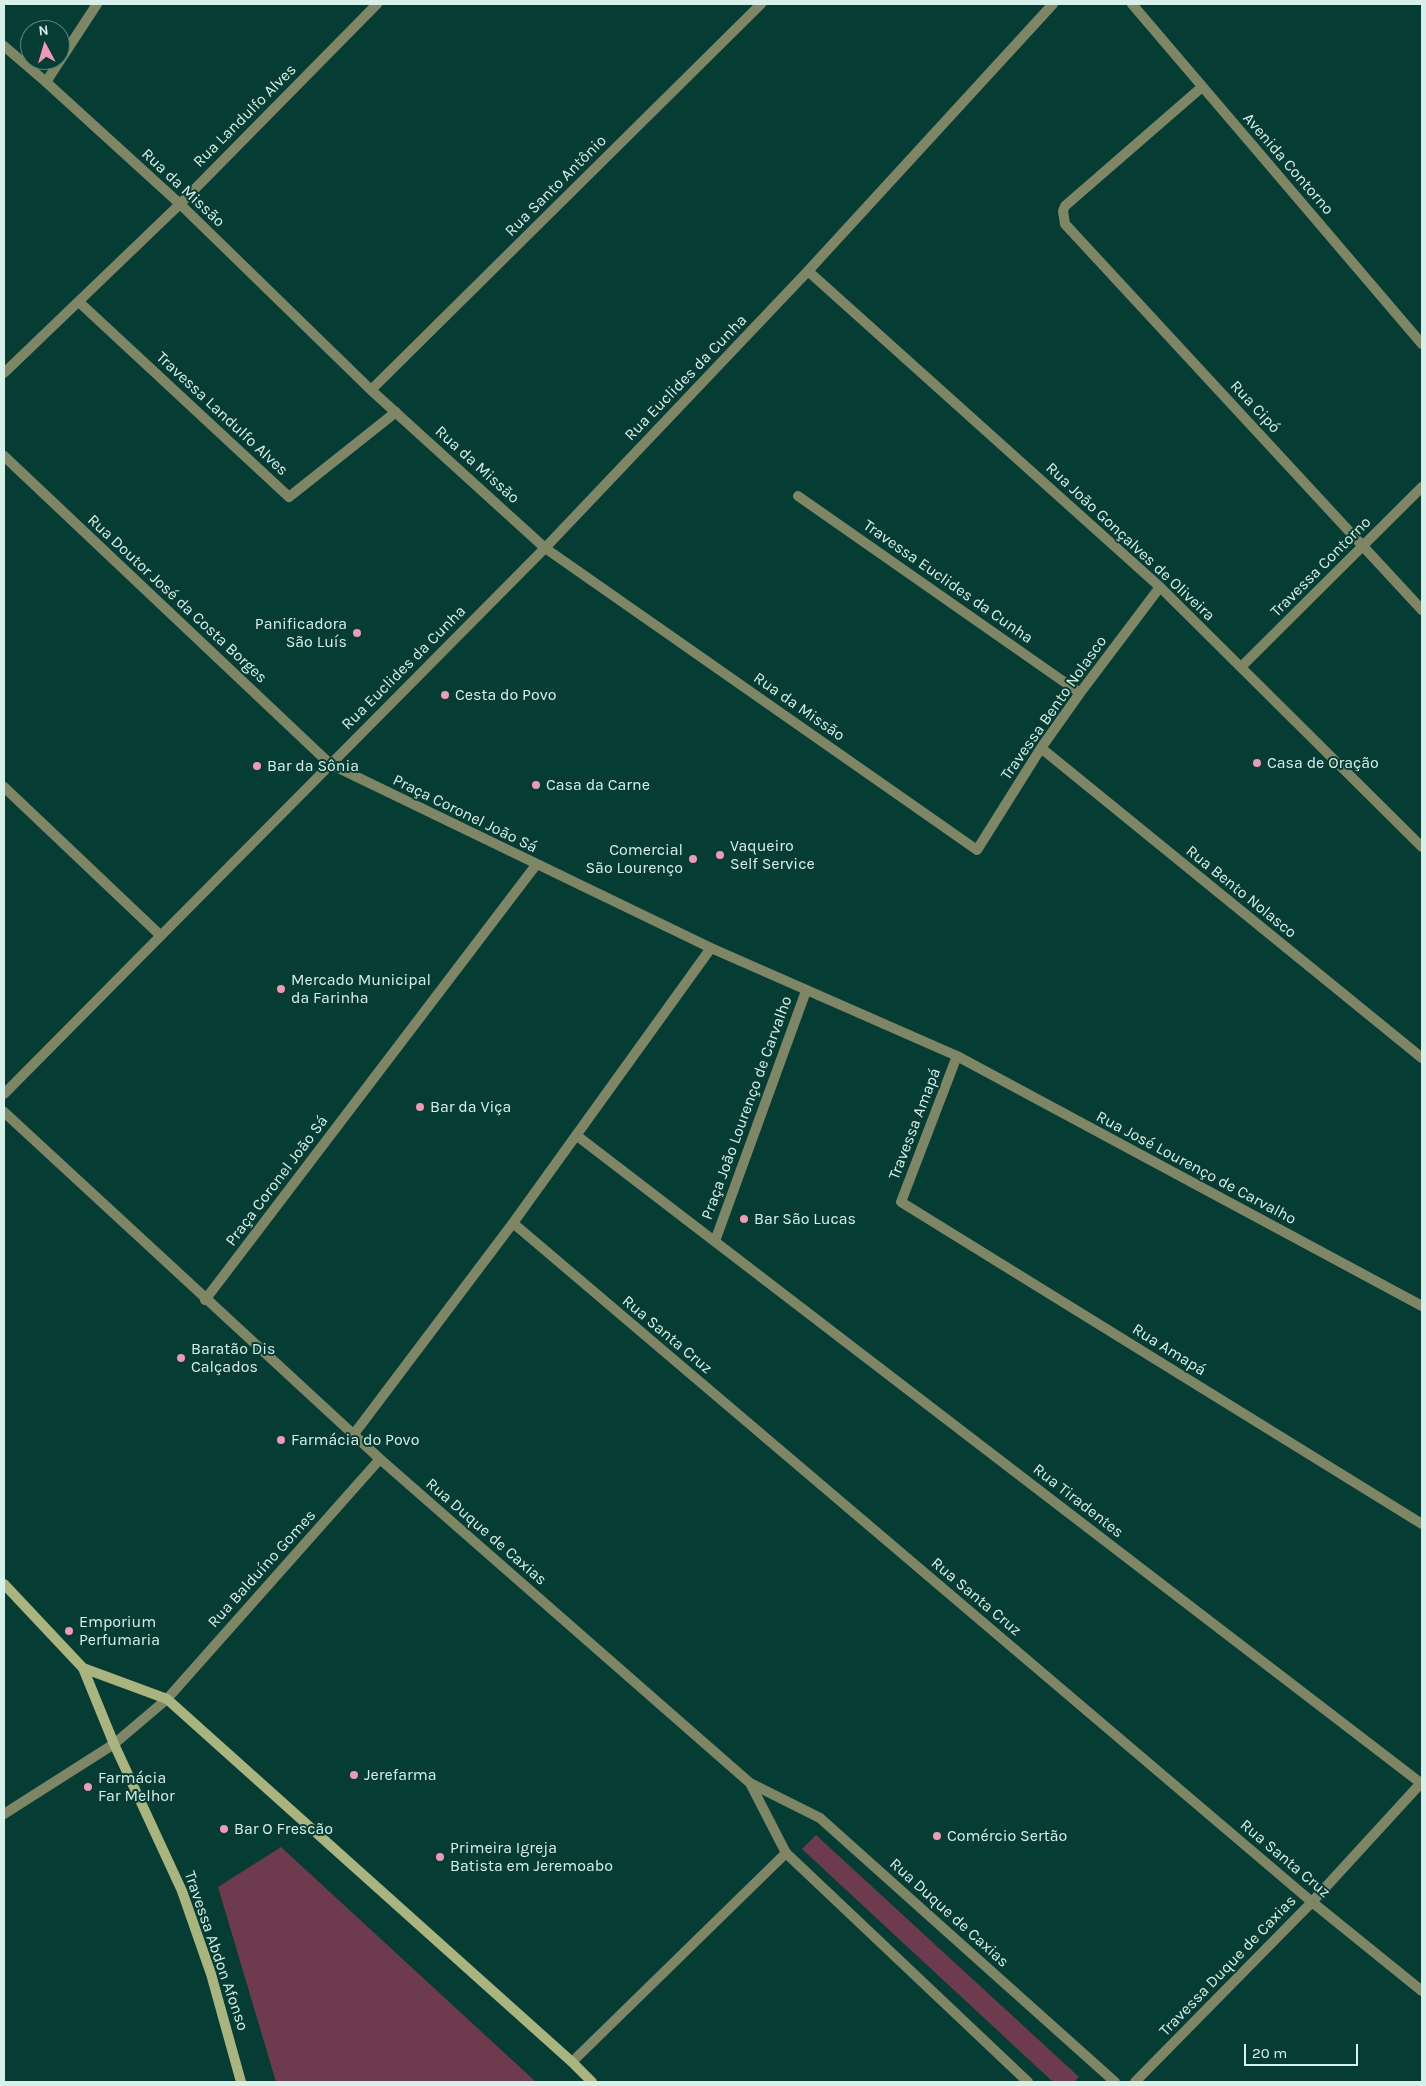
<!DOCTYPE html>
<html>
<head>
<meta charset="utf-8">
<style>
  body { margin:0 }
  #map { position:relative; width:1426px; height:2086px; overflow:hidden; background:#053d34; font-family:Karla,sans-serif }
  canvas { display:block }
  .frame { position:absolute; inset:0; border:5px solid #d7f1ea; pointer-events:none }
  .north { position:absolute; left:20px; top:20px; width:50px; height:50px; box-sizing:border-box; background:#053d34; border:1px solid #59857d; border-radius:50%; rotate:354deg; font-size:14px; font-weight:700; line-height:20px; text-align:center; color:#d7f1ea }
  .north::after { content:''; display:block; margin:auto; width:18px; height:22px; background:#f09ab7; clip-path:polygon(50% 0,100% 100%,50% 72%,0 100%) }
  .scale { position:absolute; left:1244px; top:2044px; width:114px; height:22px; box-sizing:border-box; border:2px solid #d7f1ea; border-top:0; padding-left:6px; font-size:15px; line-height:18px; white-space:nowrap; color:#d7f1ea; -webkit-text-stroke:4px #053d34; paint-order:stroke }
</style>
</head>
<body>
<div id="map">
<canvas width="1426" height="2086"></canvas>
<div class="frame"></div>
<div class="north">N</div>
<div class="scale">20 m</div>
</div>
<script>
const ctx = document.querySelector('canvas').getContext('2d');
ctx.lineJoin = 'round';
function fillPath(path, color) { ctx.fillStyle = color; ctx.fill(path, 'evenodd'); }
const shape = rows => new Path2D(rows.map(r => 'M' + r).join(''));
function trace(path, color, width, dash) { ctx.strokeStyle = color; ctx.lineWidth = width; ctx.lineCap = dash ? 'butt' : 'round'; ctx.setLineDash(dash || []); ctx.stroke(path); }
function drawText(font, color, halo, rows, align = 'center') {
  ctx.font = font + ' Karla,sans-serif'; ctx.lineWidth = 4; ctx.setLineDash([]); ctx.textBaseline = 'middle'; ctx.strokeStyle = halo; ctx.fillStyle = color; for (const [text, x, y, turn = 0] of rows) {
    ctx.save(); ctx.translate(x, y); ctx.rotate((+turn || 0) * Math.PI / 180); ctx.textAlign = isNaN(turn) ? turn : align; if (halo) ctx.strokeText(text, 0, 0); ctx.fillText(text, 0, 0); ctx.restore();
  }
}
fillPath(shape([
  [816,1835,1079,2077,1074,2082,1053,2082,802,1849],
  [281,1847,536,2082,276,2082,218,1887]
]), '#6e3a4d');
trace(shape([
  [46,82,97,4],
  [79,302,289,497,396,412],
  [572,2062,786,1853]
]), '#7f8665', 10);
trace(shape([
  [1132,4,1422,344],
  [4,46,46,82,180,204,371,390,545,548,977,850,1041,748,1080,693,1160,587],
  [1202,87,1065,206,1063,211,1065,224,1422,610],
  [808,271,1160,587,1422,847],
  [4,373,180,204,377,4],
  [371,390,761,4],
  [4,456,330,764,711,948,957,1056,1422,1306],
  [798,496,1080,693],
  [1241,667,1422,487],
  [1041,748,1422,1058],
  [4,787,160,935],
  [957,1056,901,1202,1422,1524],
  [4,1094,545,548,808,271,1053,4],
  [4,1112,380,1459,750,1783,820,1818,1115,2082],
  [576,1135,1422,1784],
  [513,1223,1312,1902,1422,1991],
  [715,1241,806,991],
  [205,1300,536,865],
  [354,1434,513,1223,711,948],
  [750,1783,786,1853,1028,2082],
  [4,1814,114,1744,167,1699,380,1459],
  [1135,2082,1312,1902,1422,1782]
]), '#7f8665', 10);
trace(shape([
  [4,1584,83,1668,114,1744,182,1891,211,1974,241,2082],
  [83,1668,167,1699,572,2062,592,2082]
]), '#a9b47e', 10);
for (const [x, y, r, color] of [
  [357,633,5,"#f09ab7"],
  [445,695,5,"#f09ab7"],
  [1257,763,5,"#f09ab7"],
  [257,766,5,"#f09ab7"],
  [536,785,5,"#f09ab7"],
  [720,855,5,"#f09ab7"],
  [693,859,5,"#f09ab7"],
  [281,989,5,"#f09ab7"],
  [420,1107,5,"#f09ab7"],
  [744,1219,5,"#f09ab7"],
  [181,1358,5,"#f09ab7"],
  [281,1440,5,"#f09ab7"],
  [69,1631,5,"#f09ab7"],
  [354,1775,5,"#f09ab7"],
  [88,1787,5,"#f09ab7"],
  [224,1829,5,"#f09ab7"],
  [937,1836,5,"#f09ab7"],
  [440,1857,5,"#f09ab7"]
]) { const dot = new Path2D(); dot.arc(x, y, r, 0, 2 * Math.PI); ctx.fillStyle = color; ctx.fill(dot); trace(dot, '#053d34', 2); }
drawText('16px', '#d7f1ea', '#053d34', [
  ["Rua Landulfo Alves",245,116,-45],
  ["Avenida Contorno",1288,164,49],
  ["Rua Santo Antônio",556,186,-45],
  ["Rua da Missão",183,188,43],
  ["Rua Euclides da Cunha",686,378,-46],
  ["Rua Cipó",1255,407,47],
  ["Travessa Landulfo Alves",222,414,43],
  ["Rua da Missão",477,465,42],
  ["Rua João Gonçalves de Oliveira",1130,542,43],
  ["Travessa Contorno",1321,567,-45],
  ["Travessa Euclides da Cunha",948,582,35],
  ["Rua Doutor José da Costa Borges",177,599,43],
  ["Rua Euclides da Cunha",404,668,-45],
  ["Rua da Missão",799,707,35],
  ["Travessa Bento Nolasco",1054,708,-55],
  ["Praça Coronel João Sá",465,814,26],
  ["Rua Bento Nolasco",1241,892,39],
  ["Praça João Lourenço de Carvalho",747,1108,-70],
  ["Travessa Amapá",915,1124,-69],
  ["Rua José Lourenço de Carvalho",1196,1168,28],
  ["Praça Coronel João Sá",277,1181,-53],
  ["Rua Santa Cruz",667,1335,40],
  ["Rua Amapá",1169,1350,32],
  ["Rua Tiradentes",1078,1501,38],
  ["Rua Duque de Caxias",486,1532,41],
  ["Rua Balduíno Gomes",262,1569,-48],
  ["Rua Santa Cruz",976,1597,40],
  ["Rua Santa Cruz",1285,1859,40],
  ["Rua Duque de Caxias",949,1913,42],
  ["Travessa Abdon Afonso",216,1951,71],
  ["Travessa Duque de Caxias",1228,1966,-46]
]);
drawText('16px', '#d7f1ea', '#053d34', [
  ["Panificadora",347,624,"right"],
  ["São Luís",347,642,"right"],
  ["Cesta do Povo",455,695],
  ["Casa de Oração",1267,763],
  ["Bar da Sônia",267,766],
  ["Casa da Carne",546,785],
  ["Vaqueiro",730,846],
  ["Self Service",730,864],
  ["Comercial",683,850,"right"],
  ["São Lourenço",683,868,"right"],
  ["Mercado Municipal",291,980],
  ["da Farinha",291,998],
  ["Bar da Viça",430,1107],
  ["Bar São Lucas",754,1219],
  ["Baratão Dis",191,1349],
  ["Calçados",191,1367],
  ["Farmácia do Povo",291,1440],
  ["Emporium",79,1622],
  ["Perfumaria",79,1640],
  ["Jerefarma",364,1775],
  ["Farmácia",98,1778],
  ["Far Melhor",98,1796],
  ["Bar O Frescão",234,1829],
  ["Comércio Sertão",947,1836],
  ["Primeira Igreja",450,1848],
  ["Batista em Jeremoabo",450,1866]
], 'left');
</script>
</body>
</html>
